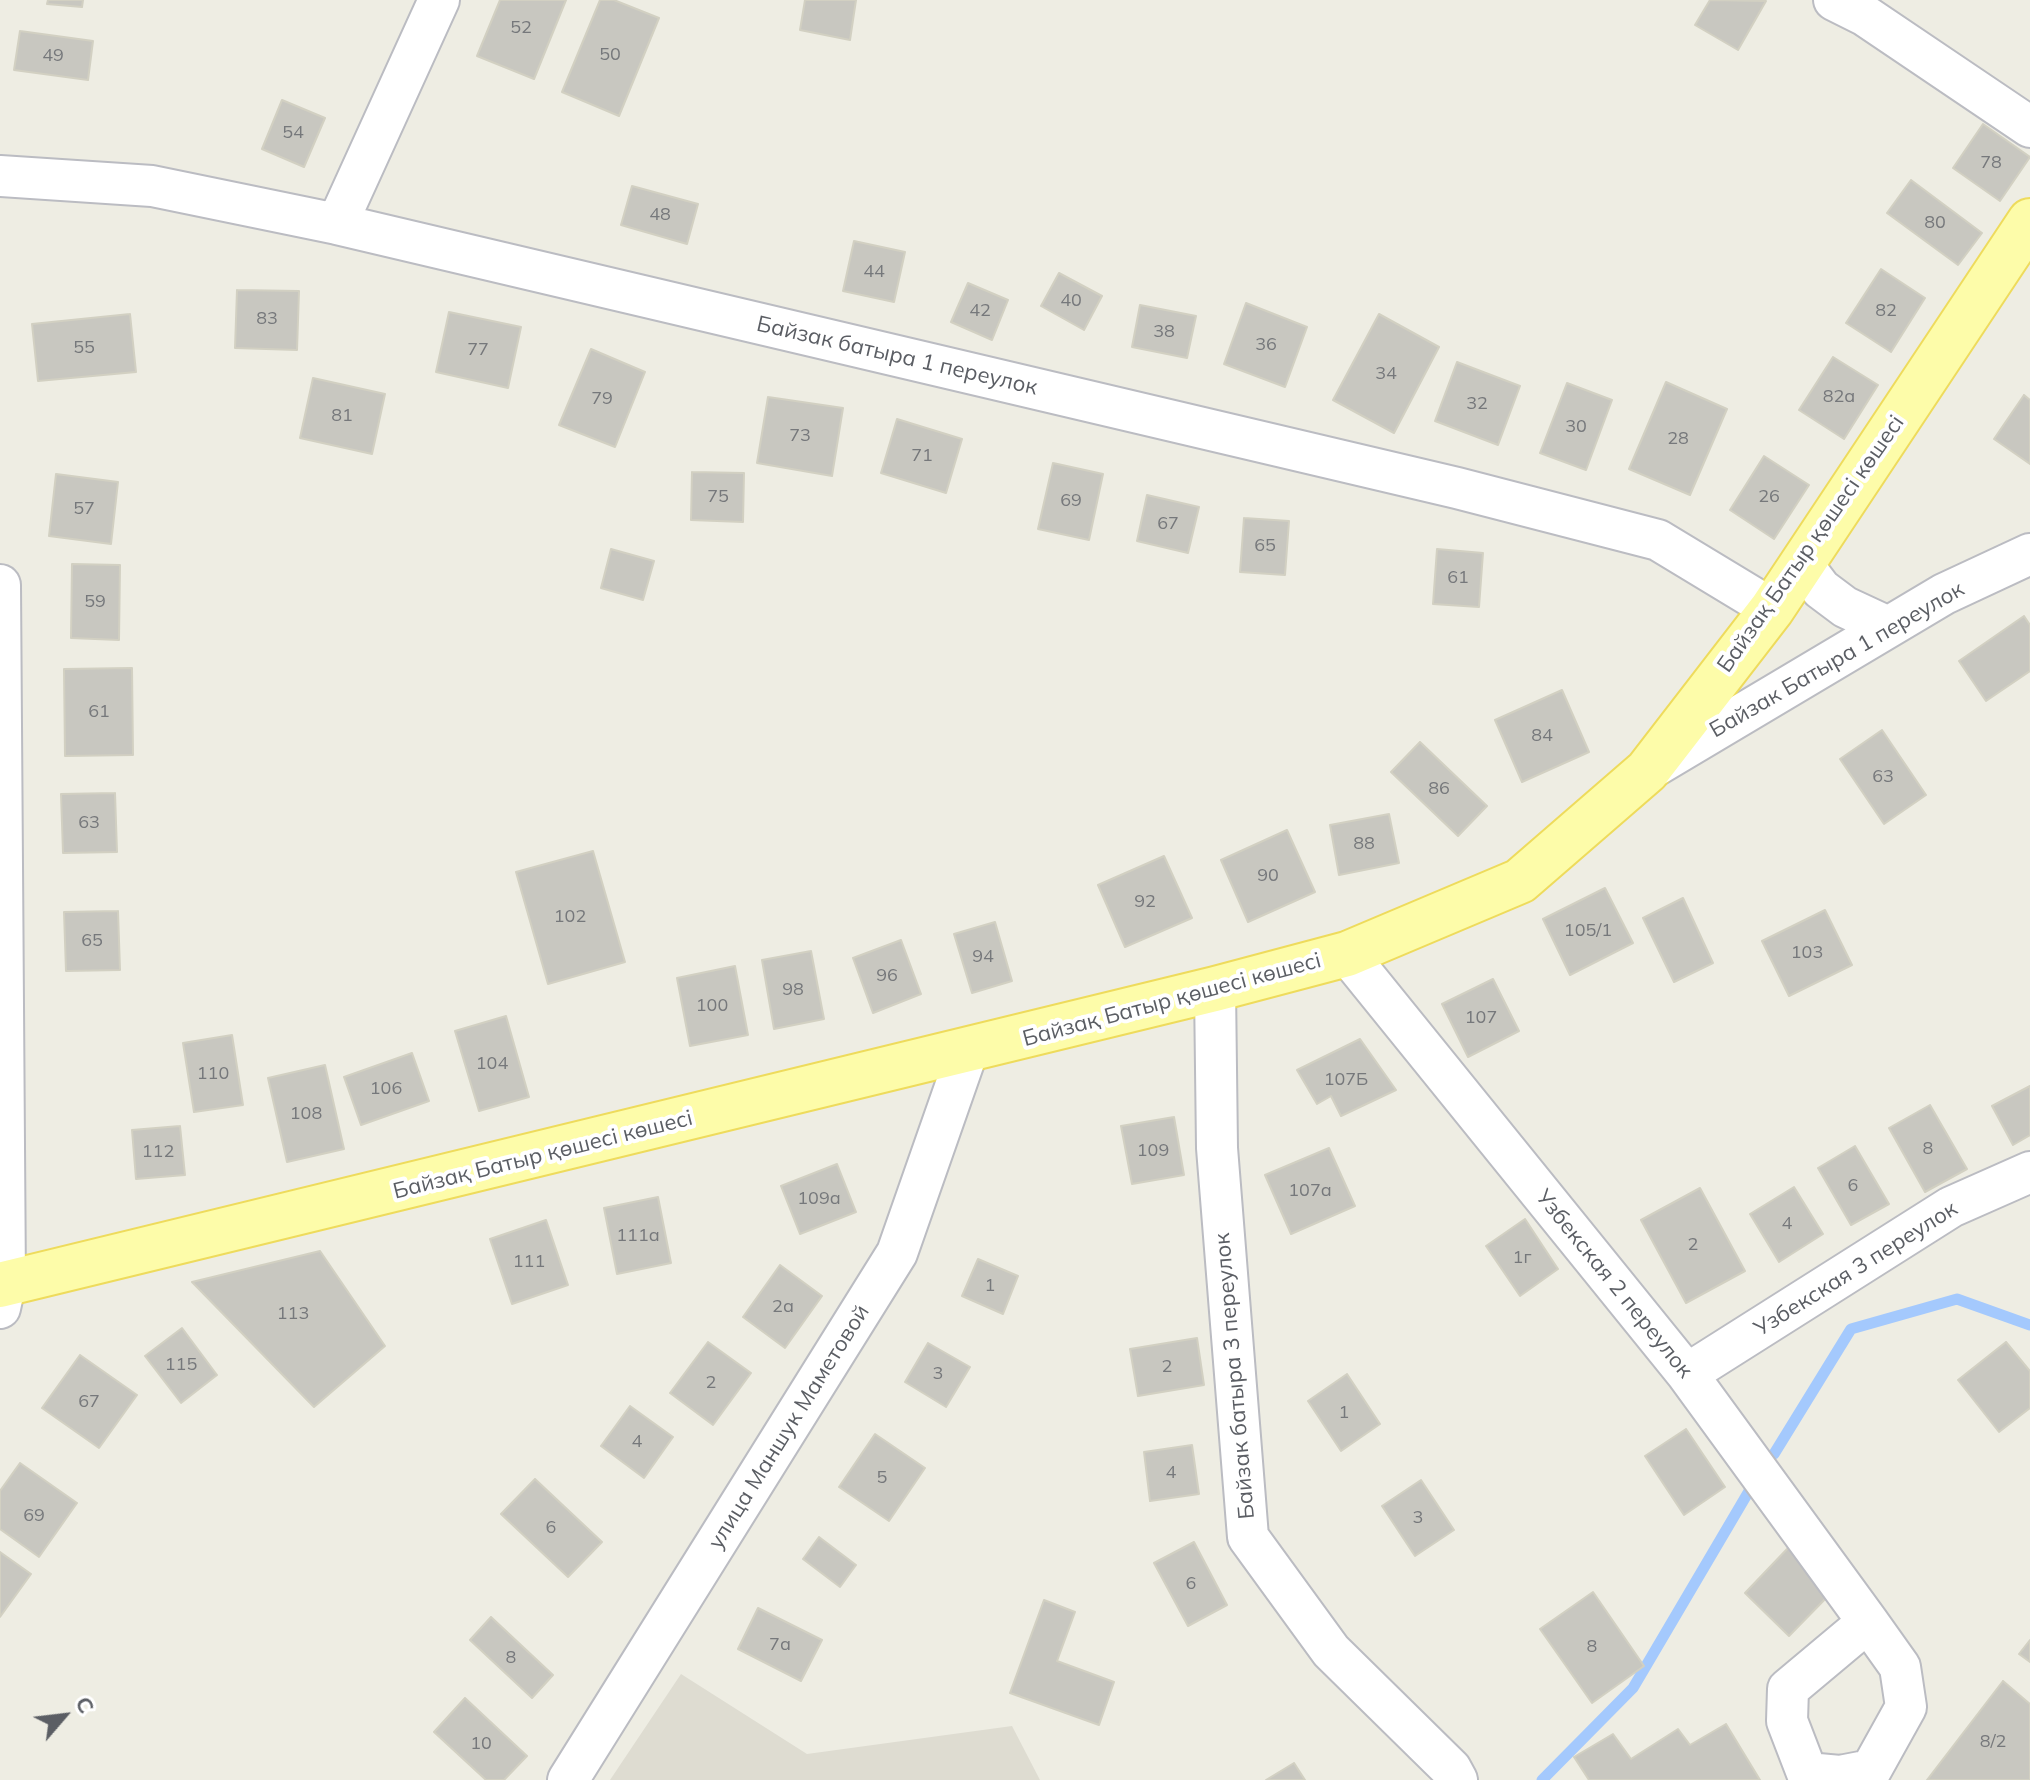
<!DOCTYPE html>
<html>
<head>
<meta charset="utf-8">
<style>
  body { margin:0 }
  #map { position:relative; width:2030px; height:1780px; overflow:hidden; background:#eeede3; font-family:Mulish,sans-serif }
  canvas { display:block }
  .north { position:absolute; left:24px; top:1676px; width:80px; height:80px; -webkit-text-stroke:6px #fff; paint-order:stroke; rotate:62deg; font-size:22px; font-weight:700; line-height:32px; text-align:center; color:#5b5e64 }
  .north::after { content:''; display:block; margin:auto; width:28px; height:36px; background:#5b5e64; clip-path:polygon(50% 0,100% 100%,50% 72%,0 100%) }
</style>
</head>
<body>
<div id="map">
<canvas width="2030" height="1780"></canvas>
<div class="north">С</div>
</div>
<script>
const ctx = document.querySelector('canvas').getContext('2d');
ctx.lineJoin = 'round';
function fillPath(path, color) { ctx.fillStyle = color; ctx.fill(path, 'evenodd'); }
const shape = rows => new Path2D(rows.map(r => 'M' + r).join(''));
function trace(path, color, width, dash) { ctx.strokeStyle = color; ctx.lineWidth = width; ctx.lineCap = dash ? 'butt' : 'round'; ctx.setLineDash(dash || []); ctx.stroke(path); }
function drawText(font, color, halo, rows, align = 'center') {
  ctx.font = font + ' Mulish,sans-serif'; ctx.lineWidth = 8; ctx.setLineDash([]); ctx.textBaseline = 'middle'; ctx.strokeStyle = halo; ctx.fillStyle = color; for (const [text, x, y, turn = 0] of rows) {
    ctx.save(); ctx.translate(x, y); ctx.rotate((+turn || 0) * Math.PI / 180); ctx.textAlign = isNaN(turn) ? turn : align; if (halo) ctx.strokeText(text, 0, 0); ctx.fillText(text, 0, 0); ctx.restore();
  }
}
fillPath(shape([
  [681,1674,807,1754,1012,1726,1040,1780,610,1780]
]), '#dedcd1');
trace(shape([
  [1774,1454,1851,1329,1957,1299,2030,1325],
  [1542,1780,1633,1688,1752,1486]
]), '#a4c9fd', 11);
const building = shape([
  [48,0,83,0,82,7,47,4,48,0],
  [500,0,566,0,534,79,477,56,500,0],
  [600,0,614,0,659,18,619,116,562,92,600,0],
  [805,0,856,0,850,40,800,30,805,0],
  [1710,0,1766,1,1738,50,1695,25,1710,0],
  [20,31,93,41,88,80,14,70,20,31],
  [282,100,325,118,304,167,262,149,282,100],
  [1983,124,2030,157,2000,201,1953,168,1983,124],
  [1911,180,1982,233,1958,265,1887,213,1911,180],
  [632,186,698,204,687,244,621,225,632,186],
  [854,241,905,252,894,302,843,291,854,241],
  [1881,269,1925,298,1891,352,1846,323,1881,269],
  [1059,273,1102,296,1084,330,1041,306,1059,273],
  [968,283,1008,300,992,340,951,322,968,283],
  [237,290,299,291,297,350,235,348,237,290],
  [1246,303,1307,327,1285,387,1224,364,1246,303],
  [1140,305,1196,316,1187,358,1132,347,1140,305],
  [449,312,521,327,508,388,436,372,449,312],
  [130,314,136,372,38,381,32,324,130,314],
  [1379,314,1439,347,1394,433,1333,400,1379,314],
  [591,349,645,372,615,447,559,425,591,349],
  [1833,357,1878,385,1844,439,1799,410,1833,357],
  [1457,362,1520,386,1498,445,1435,421,1457,362],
  [313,378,385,394,372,454,300,438,313,378],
  [1666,382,1727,409,1690,495,1629,469,1666,382],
  [1567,383,1612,400,1586,470,1540,453,1567,383],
  [2024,395,2030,400,2030,464,1994,439,2024,395],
  [768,397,843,408,832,476,757,463,768,397],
  [897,419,962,439,946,493,881,473,897,419],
  [1764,456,1809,485,1774,539,1730,510,1764,456],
  [1053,463,1103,474,1089,540,1038,529,1053,463],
  [692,472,744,473,743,522,691,520,692,472],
  [56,474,118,482,111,544,49,536,56,474],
  [1147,495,1199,507,1188,553,1137,541,1147,495],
  [1244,518,1289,521,1285,575,1240,572,1244,518],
  [611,549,654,561,643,600,601,588,611,549],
  [1437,549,1483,553,1479,607,1433,604,1437,549],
  [72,564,120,565,119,640,71,638,72,564],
  [2024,616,2030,625,2030,671,1986,701,1959,661,2024,616],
  [132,668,133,755,65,756,64,669,132,668],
  [1562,690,1589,752,1522,782,1495,720,1562,690],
  [1882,730,1926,795,1884,824,1840,759,1882,730],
  [1420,742,1487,806,1458,836,1391,772,1420,742],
  [115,793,117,852,63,853,61,794,115,793],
  [1389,814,1399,863,1339,875,1330,825,1389,814],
  [1287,830,1315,892,1248,922,1221,860,1287,830],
  [593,851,625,962,548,984,516,872,593,851],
  [1164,856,1192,918,1125,947,1098,885,1164,856],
  [1605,888,1633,943,1570,975,1543,919,1605,888],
  [1683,898,1713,963,1674,982,1643,918,1683,898],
  [1825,910,1852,965,1789,996,1762,941,1825,910],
  [118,911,120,970,66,971,64,912,118,911],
  [995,922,1012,981,972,993,954,934,995,922],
  [901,940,921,994,873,1013,853,958,901,940],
  [811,951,824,1019,774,1029,762,960,811,951],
  [735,966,748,1035,690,1046,677,978,735,966],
  [1493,979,1519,1031,1468,1057,1442,1004,1493,979],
  [506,1016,529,1097,479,1111,455,1031,506,1016],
  [232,1035,243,1105,194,1112,183,1043,232,1035],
  [1360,1039,1396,1090,1341,1116,1331,1096,1317,1104,1297,1070,1360,1039],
  [412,1053,429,1101,361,1125,344,1077,412,1053],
  [325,1065,344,1149,287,1162,268,1078,325,1065],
  [2030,1086,2030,1135,2013,1145,1992,1106,2030,1086],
  [1930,1105,1967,1169,1925,1192,1889,1128,1930,1105],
  [1174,1117,1184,1175,1132,1184,1121,1126,1174,1117],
  [180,1126,185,1175,136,1179,132,1130,180,1126],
  [1855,1146,1889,1204,1851,1225,1818,1168,1855,1146],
  [1329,1148,1355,1206,1291,1234,1265,1175,1329,1148],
  [837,1164,856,1212,800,1234,781,1186,837,1164],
  [1794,1187,1823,1234,1779,1262,1750,1214,1794,1187],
  [1700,1188,1745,1271,1686,1303,1641,1220,1700,1188],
  [658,1197,671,1263,617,1274,604,1208,658,1197],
  [1525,1219,1558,1269,1520,1296,1486,1246,1525,1219],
  [546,1220,568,1285,512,1304,490,1239,546,1220],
  [320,1251,385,1346,314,1407,192,1282,320,1251],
  [978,1259,1018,1276,1003,1314,962,1296,978,1259],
  [780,1265,822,1296,785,1348,743,1317,780,1265],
  [182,1328,217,1375,181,1403,145,1356,182,1328],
  [1197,1338,1204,1385,1138,1396,1130,1349,1197,1338],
  [708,1342,751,1373,713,1425,670,1393,708,1342],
  [2006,1342,2030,1371,2030,1408,1999,1432,1958,1380,2006,1342],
  [928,1343,970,1367,946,1407,905,1382,928,1343],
  [80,1355,137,1395,99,1448,42,1408,80,1355],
  [1347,1374,1380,1424,1341,1451,1308,1401,1347,1374],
  [630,1406,673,1437,644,1478,601,1446,630,1406],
  [1686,1429,1725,1487,1684,1515,1645,1456,1686,1429],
  [875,1434,925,1468,889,1521,839,1487,875,1434],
  [1192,1445,1199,1494,1150,1501,1144,1452,1192,1445],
  [20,1463,77,1503,39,1557,0,1529,0,1491,20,1463],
  [535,1479,602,1542,568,1577,501,1514,535,1479],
  [1421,1480,1454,1530,1415,1556,1382,1506,1421,1480],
  [819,1537,856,1565,840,1587,803,1559,819,1537],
  [1194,1542,1227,1605,1188,1626,1154,1563,1194,1542],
  [1788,1548,1833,1591,1789,1636,1745,1593,1788,1548],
  [0,1552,31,1574,0,1617,0,1552],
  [1593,1592,1644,1666,1592,1703,1540,1629,1593,1592],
  [1044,1600,1075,1612,1057,1661,1114,1682,1099,1725,1010,1693,1044,1600],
  [758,1608,822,1640,801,1681,738,1649,758,1608],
  [491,1617,553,1675,532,1698,470,1640,491,1617],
  [2030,1640,2030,1662,2019,1654,2030,1640],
  [2003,1681,2030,1704,2030,1780,1927,1780,2003,1681],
  [465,1698,527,1756,504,1780,486,1780,434,1732,465,1698],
  [1726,1724,1760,1780,1589,1780,1574,1757,1613,1734,1631,1759,1678,1729,1690,1745,1726,1724],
  [1294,1763,1305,1780,1266,1780,1294,1763]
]);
fillPath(building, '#c8c7c0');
trace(building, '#d2d0c2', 2);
const minor = shape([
  [1834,0,1864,15,2030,127],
  [0,176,152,186,337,224,1457,488,1658,540,1772,609],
  [337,224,439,0],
  [1802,564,1821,589,1845,607,1888,627],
  [0,585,5,1285,0,1308],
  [1650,769,1944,594,2030,554],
  [1347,954,1687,1374,1868,1622,1900,1667,1906,1707,1871,1770,1840,1776,1807,1773,1787,1721,1788,1689,1868,1622],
  [1215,989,1217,1148,1248,1537,1331,1651,1451,1769,1457,1780],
  [1687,1374,1951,1207,2030,1172],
  [568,1780,897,1253,967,1053]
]);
const major = shape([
  [0,1285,1215,989,1347,954,1520,881,1647,771,1772,609,2030,221]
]);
trace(minor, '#bbbcc2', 44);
trace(major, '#eedb5c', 48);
trace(minor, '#fff', 40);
trace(major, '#fdfca9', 44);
drawText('18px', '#76787b', null, [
  ["52",521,28],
  ["50",610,55],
  ["49",53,56],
  ["54",293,133],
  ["78",1991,163],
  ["48",660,215],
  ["80",1935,223],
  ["44",874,272],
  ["40",1071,301],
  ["42",980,311],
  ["82",1886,311],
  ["83",267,319],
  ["38",1164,332],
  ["36",1266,345],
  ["55",84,348],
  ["77",478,350],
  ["34",1386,374],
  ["82а",1839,397],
  ["79",602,399],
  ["32",1477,404],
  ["81",342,416],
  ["30",1576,427],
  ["73",800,436],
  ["28",1678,439],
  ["71",922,456],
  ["75",718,497],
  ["26",1769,497],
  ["69",1071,501],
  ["57",84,509],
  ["67",1168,524],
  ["65",1265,546],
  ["61",1458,578],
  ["59",95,602],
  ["61",99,712],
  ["84",1542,736],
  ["63",1883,777],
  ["86",1439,789],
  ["63",89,823],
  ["88",1364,844],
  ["90",1268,876],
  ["92",1145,902],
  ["102",570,917],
  ["105/1",1588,931],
  ["65",92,941],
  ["103",1807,953],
  ["94",983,957],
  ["96",887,976],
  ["98",793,990],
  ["100",712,1006],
  ["107",1481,1018],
  ["104",492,1064],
  ["110",213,1074],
  ["107Б",1346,1080],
  ["106",386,1089],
  ["108",306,1114],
  ["8",1928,1149],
  ["109",1153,1151],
  ["112",158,1152],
  ["6",1853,1186],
  ["107а",1310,1191],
  ["109а",819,1199],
  ["4",1787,1224],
  ["111а",638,1236],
  ["2",1693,1245],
  ["1г",1522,1258],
  ["111",529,1262],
  ["1",990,1286],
  ["2а",783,1307],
  ["113",293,1314],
  ["115",181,1365],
  ["2",1167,1367],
  ["3",938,1374],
  ["2",711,1383],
  ["67",89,1402],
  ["1",1344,1413],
  ["4",637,1442],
  ["4",1171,1473],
  ["5",882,1478],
  ["69",34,1516],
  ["3",1418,1518],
  ["6",551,1528],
  ["6",1191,1584],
  ["7а",780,1645],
  ["8",1592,1647],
  ["8",511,1658],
  ["8/2",1993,1742],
  ["10",481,1744]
]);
drawText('22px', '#5b5e64', '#fff', [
  ["Байзак батыра 1 переулок",897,356,13],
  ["Байзақ Батыр қөшесі көшесі",1811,544,-55],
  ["Байзак Батыра 1 переулок",1837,660,-30],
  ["Байзақ Батыр қөшесі көшесі",1172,1000,-15],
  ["Байзақ Батыр қөшесі көшесі",543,1155,-14],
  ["Узбекская 3 переулок",1856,1269,-32],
  ["Узбекская 2 переулок",1614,1284,51],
  ["Байзак батыра 3 переулок",1235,1376,-95],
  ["улица Маншук Маметовой",789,1427,-58]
]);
</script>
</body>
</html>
